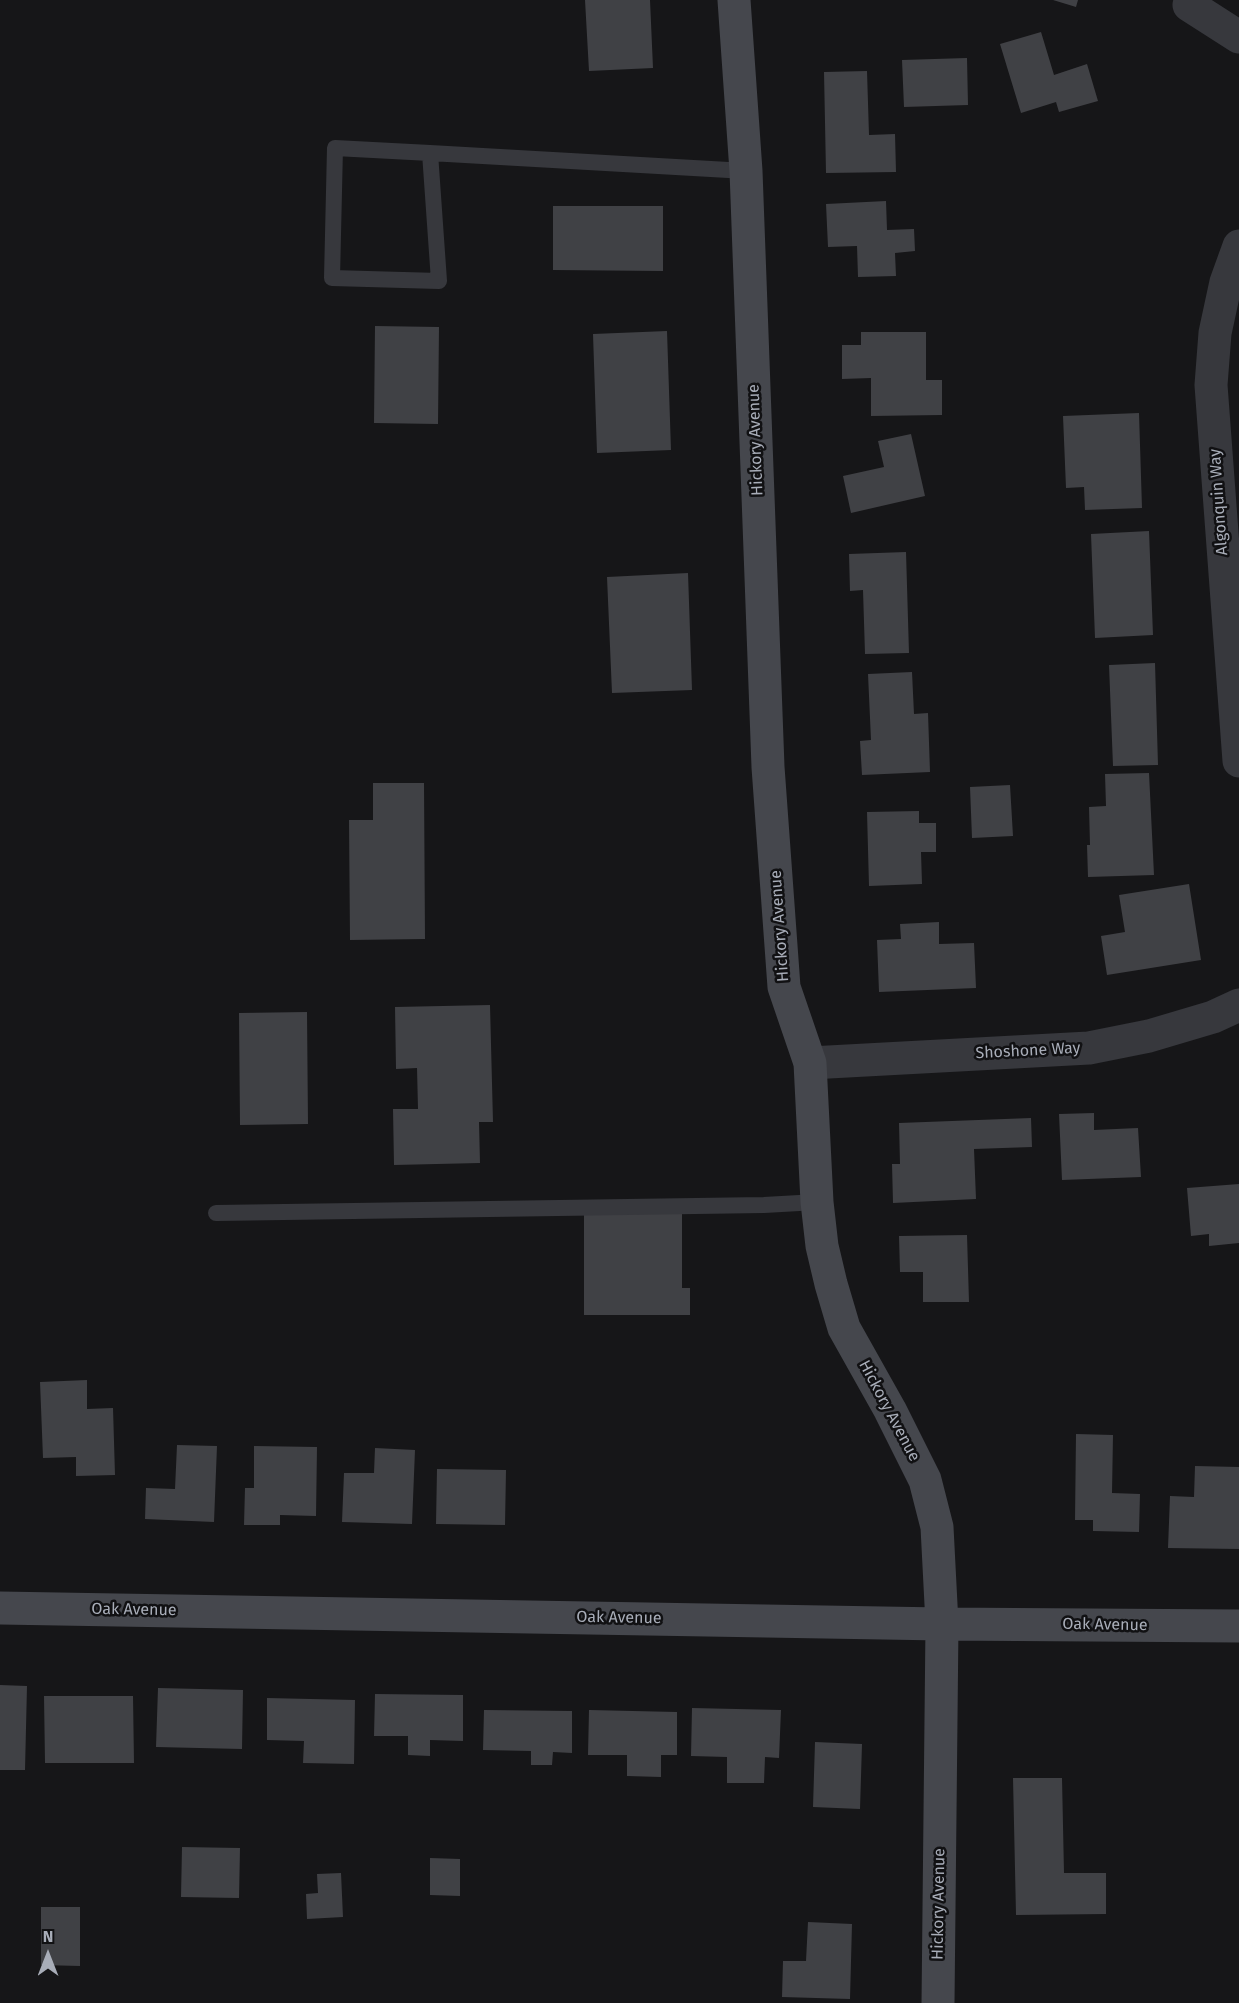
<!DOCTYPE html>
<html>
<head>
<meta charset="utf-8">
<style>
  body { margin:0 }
  #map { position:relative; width:1239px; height:2003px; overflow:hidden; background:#161618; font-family:"Fira Sans",sans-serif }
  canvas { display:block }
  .north { position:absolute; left:18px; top:1925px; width:60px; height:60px; -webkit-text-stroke:4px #111113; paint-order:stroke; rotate:0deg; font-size:16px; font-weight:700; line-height:24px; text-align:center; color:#a8adb8 }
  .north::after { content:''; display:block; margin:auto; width:21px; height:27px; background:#a8adb8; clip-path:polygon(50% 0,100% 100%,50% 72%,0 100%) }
</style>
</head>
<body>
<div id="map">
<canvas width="1239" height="2003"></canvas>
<div class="north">N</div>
</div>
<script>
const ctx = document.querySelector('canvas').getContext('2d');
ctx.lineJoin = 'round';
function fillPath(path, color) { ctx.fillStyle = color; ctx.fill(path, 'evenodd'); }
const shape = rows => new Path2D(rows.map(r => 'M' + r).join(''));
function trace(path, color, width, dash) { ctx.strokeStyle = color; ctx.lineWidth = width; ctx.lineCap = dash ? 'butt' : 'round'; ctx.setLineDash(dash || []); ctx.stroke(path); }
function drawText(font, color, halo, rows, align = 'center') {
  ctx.font = font + ' "Fira Sans",sans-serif'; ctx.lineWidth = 5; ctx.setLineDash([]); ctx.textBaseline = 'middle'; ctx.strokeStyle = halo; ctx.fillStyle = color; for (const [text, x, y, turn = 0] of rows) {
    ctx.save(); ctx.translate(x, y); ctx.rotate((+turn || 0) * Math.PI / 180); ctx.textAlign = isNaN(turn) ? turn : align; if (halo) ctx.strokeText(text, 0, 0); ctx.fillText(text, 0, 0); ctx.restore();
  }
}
fillPath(shape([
  [585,0,650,0,653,68,589,71],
  [1053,0,1078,0,1076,7],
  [1041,32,1054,75,1087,64,1098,101,1059,112,1056,102,1021,113,1000,44],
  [967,58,968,105,904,107,902,60],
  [867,71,869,135,895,134,896,172,826,173,824,72],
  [886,201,887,230,914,229,915,251,895,253,896,276,858,277,857,246,828,247,826,204],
  [553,206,663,206,663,271,553,270],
  [375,326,439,327,438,424,374,423],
  [667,331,671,450,597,453,593,334],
  [861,332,926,332,926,380,942,380,942,415,871,416,871,378,842,379,842,345,861,345],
  [1139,413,1142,508,1085,510,1084,487,1066,488,1063,416],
  [911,434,925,496,851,513,843,476,884,467,878,441],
  [1149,531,1153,635,1095,638,1091,534],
  [906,552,909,653,865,654,863,590,850,591,849,554],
  [688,573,692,690,612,693,607,577],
  [1155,663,1158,765,1113,766,1109,665],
  [912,672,914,714,928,713,930,772,862,775,860,741,871,740,868,674],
  [1149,773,1154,875,1088,877,1087,845,1090,845,1089,807,1106,806,1105,774],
  [373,783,424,783,425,939,350,940,349,820,373,820],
  [1010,785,1013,836,972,838,970,787],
  [919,811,919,823,936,823,936,852,921,852,922,884,869,886,867,812],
  [1189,884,1201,960,1107,975,1101,936,1125,932,1119,895],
  [939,922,939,944,974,943,976,988,879,992,877,940,901,939,900,924],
  [490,1005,493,1122,479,1122,480,1163,394,1165,393,1109,418,1109,417,1068,396,1069,395,1007],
  [307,1012,308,1124,240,1125,239,1013],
  [1094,1113,1094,1130,1138,1128,1141,1177,1062,1180,1059,1114],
  [1031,1118,1032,1147,974,1149,976,1199,893,1203,892,1164,900,1164,899,1123],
  [1239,1184,1239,1243,1209,1246,1209,1234,1191,1236,1187,1188],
  [584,1214,682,1214,682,1288,690,1288,690,1315,584,1315],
  [967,1235,969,1302,923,1302,923,1272,900,1272,899,1236],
  [87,1380,87,1409,113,1408,115,1475,76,1476,76,1457,43,1458,40,1382],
  [1076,1434,1113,1435,1112,1493,1140,1494,1139,1532,1093,1531,1093,1520,1075,1520],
  [177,1445,217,1446,214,1522,145,1519,146,1488,175,1489],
  [254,1446,317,1447,316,1516,280,1515,280,1525,244,1525,245,1488,254,1488],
  [375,1448,415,1450,412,1524,342,1522,344,1473,374,1473],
  [1195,1466,1239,1467,1239,1549,1168,1548,1170,1496,1194,1497],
  [437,1469,506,1470,505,1525,436,1524],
  [0,1685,27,1686,25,1770,0,1770],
  [158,1688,243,1690,242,1749,156,1747],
  [375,1694,463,1695,463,1741,430,1740,430,1756,408,1755,408,1736,374,1736],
  [44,1696,133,1696,134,1763,45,1763],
  [267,1698,355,1700,354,1764,303,1763,304,1741,267,1740],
  [692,1708,781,1710,779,1758,765,1757,764,1783,727,1783,727,1757,691,1756],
  [484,1710,572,1711,572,1753,553,1752,552,1765,531,1765,531,1751,483,1750],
  [589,1710,677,1712,677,1755,661,1755,661,1777,627,1776,627,1755,588,1755],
  [815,1742,862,1744,860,1809,813,1807],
  [1013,1778,1062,1778,1064,1873,1106,1873,1106,1914,1016,1915],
  [182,1847,240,1848,239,1898,181,1897],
  [430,1858,460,1859,460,1896,430,1895],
  [341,1873,343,1917,307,1919,306,1894,318,1893,317,1874],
  [41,1907,80,1907,80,1966,41,1965],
  [808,1922,852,1924,850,1999,782,1997,783,1961,806,1961]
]), '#404145');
trace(shape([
  [430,153,335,148,332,278,439,281,430,153,746,171],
  [216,1213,764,1205,817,1202]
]), '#37383d', 16);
trace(shape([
  [1189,5,1239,37],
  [1239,246,1226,282,1215,333,1211,385,1239,761],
  [810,1063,1089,1048,1149,1036,1213,1017,1239,1005]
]), '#37383d', 33);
trace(shape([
  [734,0,746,171,768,767,784,987,810,1063,817,1202,822,1246,831,1284,844,1328,890,1410,925,1480,937,1527,942,1624,938,2003],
  [0,1608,942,1624,1239,1626]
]), '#45474d', 33);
drawText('16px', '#a8adb8', '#111113', [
  ["Hickory Avenue",756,440,-92],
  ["Algonquin Way",1219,502,-94],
  ["Hickory Avenue",780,926,-94],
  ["Shoshone Way",1028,1051,-3],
  ["Hickory Avenue",889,1411,62],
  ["Oak Avenue",134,1610,1],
  ["Oak Avenue",619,1618,1],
  ["Oak Avenue",1105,1625,1],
  ["Hickory Avenue",939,1904,-89]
]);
</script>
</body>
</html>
